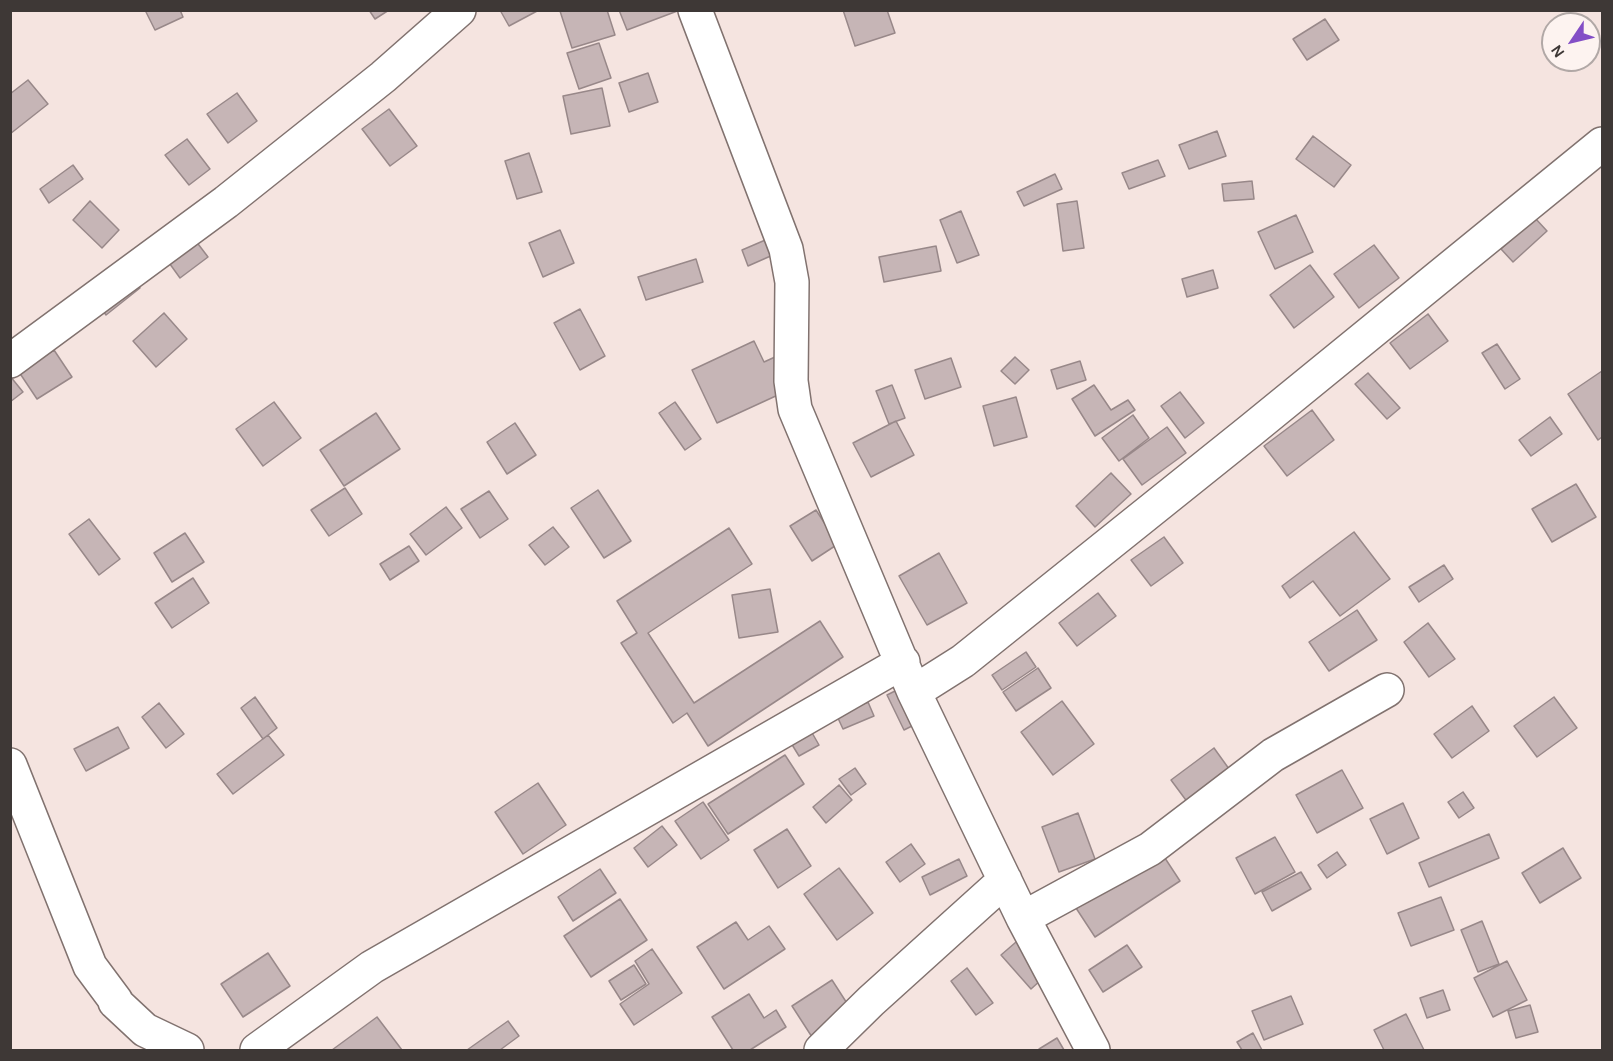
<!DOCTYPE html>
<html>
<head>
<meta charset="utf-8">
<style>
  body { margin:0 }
  #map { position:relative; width:1613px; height:1061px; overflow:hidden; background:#f5e4e0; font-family:Karla,sans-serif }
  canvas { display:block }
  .frame { position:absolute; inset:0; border:12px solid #3e3836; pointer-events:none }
  .north { position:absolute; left:1541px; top:12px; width:60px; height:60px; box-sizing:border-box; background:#fdf3f0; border:2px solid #b1a8a6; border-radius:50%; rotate:235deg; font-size:16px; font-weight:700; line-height:24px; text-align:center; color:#3e3836 }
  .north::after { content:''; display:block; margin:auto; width:21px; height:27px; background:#834ec6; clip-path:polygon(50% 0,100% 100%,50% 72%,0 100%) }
</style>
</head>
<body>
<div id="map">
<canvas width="1613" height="1061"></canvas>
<div class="frame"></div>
<div class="north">N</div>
</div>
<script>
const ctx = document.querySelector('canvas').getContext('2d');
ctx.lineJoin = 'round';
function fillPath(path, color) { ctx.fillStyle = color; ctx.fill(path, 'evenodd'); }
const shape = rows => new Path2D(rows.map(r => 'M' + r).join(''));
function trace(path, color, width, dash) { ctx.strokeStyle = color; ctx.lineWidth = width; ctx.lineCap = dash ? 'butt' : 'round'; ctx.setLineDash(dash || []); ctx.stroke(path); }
const building = shape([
  [145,10,180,10,183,17,155,30,145,10],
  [369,10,389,10,375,19,369,10],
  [500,10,539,10,509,26,500,10],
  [607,10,615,35,572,48,560,11,607,10],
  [619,10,680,10,627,30,619,10],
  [843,10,887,10,895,33,855,46,843,10],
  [1325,19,1339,40,1307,60,1293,39,1325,19],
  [599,43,611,78,579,89,567,53,599,43],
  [648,73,658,102,629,112,619,83,648,73],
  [28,80,48,104,10,134,10,94,28,80],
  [602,88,610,126,571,134,563,96,602,88],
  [237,93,257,121,228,143,207,114,237,93],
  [389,109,417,146,390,166,362,129,389,109],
  [1217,131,1226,156,1189,169,1179,145,1217,131],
  [1313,136,1351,165,1334,187,1296,159,1313,136],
  [187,139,210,169,189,185,165,155,187,139],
  [529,153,542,192,517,199,505,161,529,153],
  [1158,160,1165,176,1129,189,1122,173,1158,160],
  [73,165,83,179,49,203,40,189,73,165],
  [1055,174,1062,189,1024,206,1017,192,1055,174],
  [1252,181,1254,199,1224,201,1222,184,1252,181],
  [90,201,119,230,102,248,73,220,90,201],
  [1077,201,1084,248,1063,251,1057,204,1077,201],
  [961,211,979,255,957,263,940,220,961,211],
  [1296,215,1313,252,1275,269,1258,232,1296,215],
  [1535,218,1547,231,1513,262,1501,249,1535,218],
  [560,230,574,263,543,277,529,243,560,230],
  [189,232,208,257,180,278,162,253,189,232],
  [784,232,791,247,748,266,742,250,784,232],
  [1374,245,1399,278,1359,308,1334,274,1374,245],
  [936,246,941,271,884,282,879,257,936,246],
  [696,259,703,282,646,300,638,277,696,259],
  [1310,265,1334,297,1294,328,1270,295,1310,265],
  [1213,270,1218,288,1187,297,1182,279,1213,270],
  [132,276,140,288,106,315,97,303,132,276],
  [580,309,605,356,580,370,554,323,580,309],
  [164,313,187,339,156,367,133,341,164,313],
  [1428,314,1448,341,1410,369,1390,343,1428,314],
  [754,341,764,362,775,357,791,389,717,423,692,370,754,341],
  [1497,344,1520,379,1505,389,1482,353,1497,344],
  [54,350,72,377,37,399,19,372,54,350],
  [1015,357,1029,370,1015,384,1001,371,1015,357],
  [951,358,961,387,925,399,915,370,951,358],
  [1080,361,1086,380,1057,389,1051,370,1080,361],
  [1602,371,1602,437,1598,440,1568,394,1602,371],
  [1368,373,1400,408,1387,419,1355,384,1368,373],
  [10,376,23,392,10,402,10,376],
  [892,385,905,418,889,424,876,391,892,385],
  [1094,385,1111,410,1128,400,1135,410,1095,436,1072,399,1094,385],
  [1180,392,1204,423,1185,438,1161,406,1180,392],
  [1016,397,1027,437,994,446,983,406,1016,397],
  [274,402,301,438,263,466,236,429,274,402],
  [675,402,701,439,685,450,659,413,675,402],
  [1312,410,1334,440,1287,476,1264,446,1312,410],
  [376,413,400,449,344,486,320,450,376,413],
  [1133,415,1149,438,1119,461,1102,438,1133,415],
  [1550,417,1562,434,1531,456,1519,440,1550,417],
  [896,421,914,455,871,477,853,443,896,421],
  [515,423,536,455,507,474,487,442,515,423],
  [1167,427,1186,453,1142,485,1123,459,1167,427],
  [1111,473,1131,494,1095,527,1076,506,1111,473],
  [1576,484,1596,517,1552,542,1532,509,1576,484],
  [345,488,362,514,329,536,311,510,345,488],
  [598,490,631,541,604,558,571,508,598,490],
  [489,491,508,519,480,538,461,509,489,491],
  [446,507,462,528,426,555,410,534,446,507],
  [816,510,838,544,812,561,790,526,816,510],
  [89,519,120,559,99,575,69,534,89,519],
  [553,527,569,547,545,565,529,545,553,527],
  [729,528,752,564,648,633,694,703,820,621,843,657,708,746,687,713,673,723,621,643,637,633,617,601,729,528],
  [1354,532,1390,579,1340,616,1313,581,1290,598,1282,586,1354,532],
  [185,533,204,562,172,582,154,553,185,533],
  [1164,537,1183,563,1151,586,1131,560,1164,537],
  [409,546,419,561,390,580,380,564,409,546],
  [939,553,967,603,927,625,899,576,939,553],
  [1444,565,1453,579,1419,602,1409,587,1444,565],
  [193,578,209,603,172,628,155,603,193,578],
  [770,589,778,632,739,638,732,595,770,589],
  [1098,593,1116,616,1077,646,1059,623,1098,593],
  [1357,610,1377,640,1329,671,1309,642,1357,610],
  [1428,623,1455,659,1429,677,1404,642,1428,623],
  [1026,652,1036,667,1002,690,992,675,1026,652],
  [1038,668,1051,688,1016,711,1003,692,1038,668],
  [917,680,934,715,904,730,887,695,917,680],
  [255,697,277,728,263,739,241,708,255,697],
  [1554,697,1577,728,1537,757,1514,726,1554,697],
  [1062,701,1094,744,1053,775,1021,732,1062,701],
  [868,702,874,716,843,729,837,716,868,702],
  [159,703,184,734,166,748,142,717,159,703],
  [1472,706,1489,731,1452,758,1434,734,1472,706],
  [118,727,129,748,86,771,74,749,118,727],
  [811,731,819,745,799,756,791,743,811,731],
  [268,735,284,755,233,794,217,774,268,735],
  [1214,748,1237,780,1194,811,1171,780,1214,748],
  [785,755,804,784,728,834,708,804,785,755],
  [855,768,866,784,851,795,839,779,855,768],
  [1342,770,1363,808,1317,833,1296,795,1342,770],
  [538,783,566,825,523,854,495,812,538,783],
  [839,785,852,800,826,823,813,807,839,785],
  [1463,792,1474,808,1459,818,1448,802,1463,792],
  [703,802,729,840,701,859,675,821,703,802],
  [1403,803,1419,838,1387,854,1370,819,1403,803],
  [1078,813,1095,859,1059,872,1042,827,1078,813],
  [662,826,677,845,648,867,634,848,662,826],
  [787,829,811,866,778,888,754,850,787,829],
  [1489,834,1499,858,1429,887,1419,863,1489,834],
  [1275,837,1295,872,1255,894,1236,858,1275,837],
  [911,844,925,864,900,882,886,862,911,844],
  [1563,848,1581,878,1540,903,1522,873,1563,848],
  [1161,852,1180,881,1095,937,1076,908,1161,852],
  [1337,852,1346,865,1327,878,1318,865,1337,852],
  [959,859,967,876,930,895,922,877,959,859],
  [839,868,873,913,837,940,804,894,839,868],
  [600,869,616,893,573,921,558,897,600,869],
  [1301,872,1311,889,1272,911,1262,892,1301,872],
  [1441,897,1454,930,1411,946,1398,913,1441,897],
  [620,899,647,940,591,977,564,936,620,899],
  [1482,921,1499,964,1478,972,1461,930,1482,921],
  [736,922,748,940,769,926,785,949,724,989,697,947,736,922],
  [1023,936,1052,970,1031,989,1001,955,1023,936],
  [1127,945,1142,967,1103,992,1089,970,1127,945],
  [652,949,682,993,634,1025,620,1004,649,984,635,961,652,949],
  [268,953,290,986,243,1017,221,984,268,953],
  [1507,961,1527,1000,1493,1017,1474,978,1507,961],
  [634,965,646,984,621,1000,609,981,634,965],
  [967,968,993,1003,976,1015,951,981,967,968],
  [832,980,852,1011,812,1037,792,1006,832,980],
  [1443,990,1450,1010,1427,1018,1420,998,1443,990],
  [749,994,764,1018,776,1010,786,1027,750,1050,733,1050,712,1017,749,994],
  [1291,996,1303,1024,1264,1040,1252,1011,1291,996],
  [1530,1005,1538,1032,1516,1038,1508,1011,1530,1005],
  [1406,1014,1424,1050,1384,1050,1374,1030,1406,1014],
  [377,1017,402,1050,332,1050,377,1017],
  [508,1021,519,1036,500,1050,467,1050,508,1021],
  [1253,1033,1262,1050,1242,1050,1237,1042,1253,1033],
  [1057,1038,1064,1050,1041,1050,1039,1049,1057,1038]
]);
fillPath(building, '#c6b5b6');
trace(building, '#988889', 1.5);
const minor = shape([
  [695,10,786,249,792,282,791,381,795,409,914,692,1023,918,1093,1050],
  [10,361,226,202,383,77,459,10],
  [914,692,963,661,1250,431,1602,144],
  [10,765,90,966,116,1001,115,1002,145,1030,187,1050],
  [1023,918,1150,849,1273,755,1387,690],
  [257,1050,372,967,903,662],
  [821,1050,871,1001,1005,880]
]);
trace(minor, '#81726f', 36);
trace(minor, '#fff', 33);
</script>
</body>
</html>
